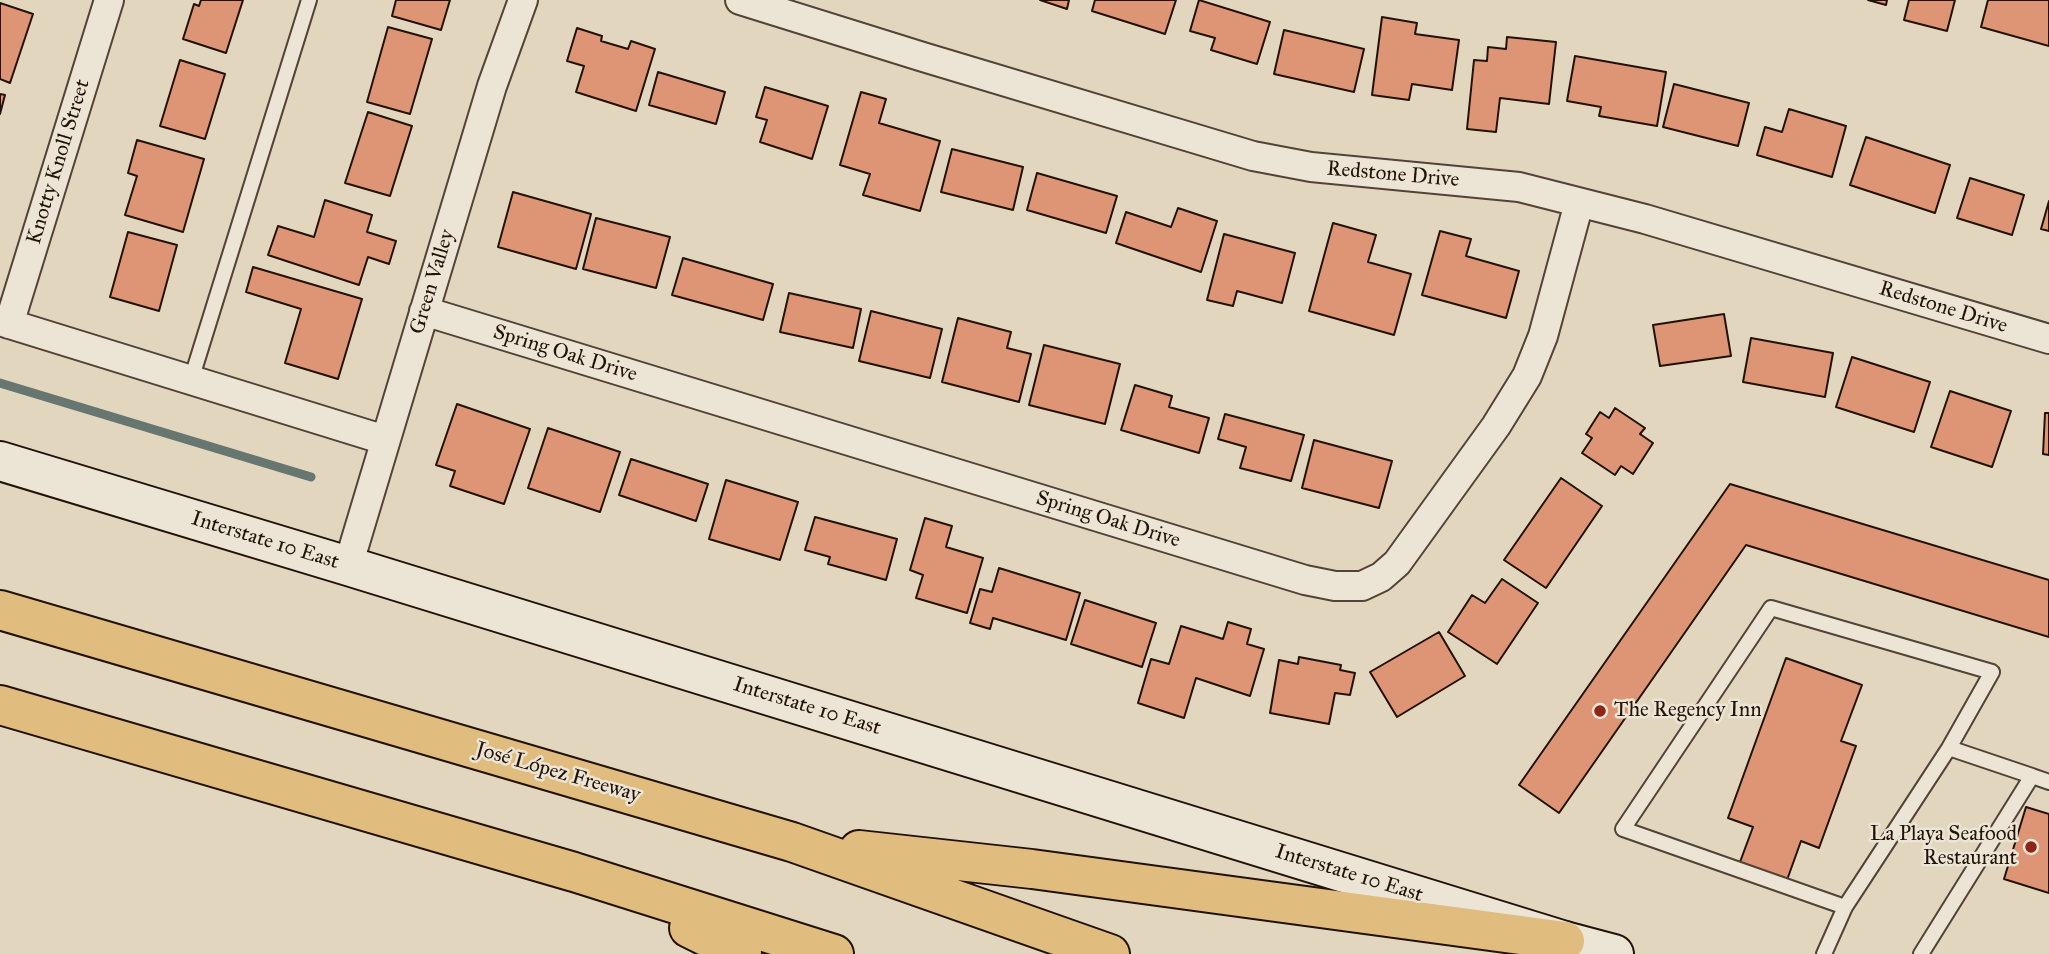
<!DOCTYPE html>
<html>
<head>
<meta charset="utf-8">
<style>
  body { margin:0 }
  canvas { display:block; background:#e2d7be }
</style>
</head>
<body>
<canvas width="2049" height="954"></canvas>
<script>
const ctx = document.querySelector('canvas').getContext('2d');
ctx.lineJoin = 'round';
const shape = rows => new Path2D(rows.map(r => 'M' + r).join(''));
function trace(path, color, width, dash) { ctx.strokeStyle = color; ctx.lineWidth = width; ctx.lineCap = dash ? 'butt' : 'round'; ctx.setLineDash(dash || []); ctx.stroke(path); }
function fillPath(path, color) { ctx.fillStyle = color; ctx.fill(path, 'evenodd'); }
function drawText(font, color, halo, rows, align = 'center') {
  ctx.font = font + ' "IM FELL Great Primer",serif'; ctx.lineWidth = 5; ctx.setLineDash([]); ctx.textBaseline = 'middle'; ctx.strokeStyle = halo; ctx.fillStyle = color; for (const [text, x, y, turn = 0] of rows) {
    ctx.save(); ctx.translate(x, y); ctx.rotate((+turn || 0) * Math.PI / 180); ctx.textAlign = isNaN(turn) ? turn : align; if (halo) ctx.strokeText(text, 0, 0); ctx.fillText(text, 0, 0); ctx.restore();
  }
}
trace(shape([
  [0,383,311,477]
]), '#677670', 9);
const building = shape([
  [201,0,243,0,226,53,183,39,194,4,199,6,201,0],
  [396,0,450,0,441,30,392,16,396,0],
  [1040,0,1069,0,1067,9,1040,0],
  [1095,0,1176,0,1165,34,1092,11,1095,0],
  [1199,0,1270,22,1257,64,1211,50,1215,38,1190,31,1199,0],
  [1868,0,1887,0,1886,5,1868,0],
  [1909,0,1955,0,1947,31,1904,20,1909,0],
  [1988,0,2049,0,2049,46,1981,27,1988,0],
  [0,3,33,14,10,83,0,79,0,3],
  [1382,17,1417,23,1415,34,1459,40,1452,90,1412,84,1409,100,1372,95,1382,17],
  [388,27,432,39,410,114,367,102,388,27],
  [577,28,602,36,601,41,628,49,631,41,655,49,636,111,576,92,584,66,567,61,577,28],
  [1284,30,1364,49,1354,92,1274,74,1284,30],
  [1507,37,1556,42,1549,104,1500,98,1496,132,1467,129,1474,60,1487,61,1488,47,1506,49,1507,37],
  [1575,56,1666,72,1657,126,1599,116,1601,107,1567,101,1575,56],
  [180,60,225,74,205,139,160,126,180,60],
  [658,72,725,92,716,124,649,105,658,72],
  [1674,84,1749,103,1738,146,1663,127,1674,84],
  [765,87,828,106,812,159,760,142,767,120,756,117,765,87],
  [861,92,886,99,879,123,940,141,920,211,863,195,870,174,840,165,861,92],
  [0,94,5,95,0,114,0,94],
  [1789,109,1846,126,1832,177,1757,155,1765,127,1782,132,1789,109],
  [368,112,412,126,390,196,345,183,368,112],
  [1866,137,1950,165,1935,213,1850,185,1866,137],
  [137,140,204,159,183,232,125,215,137,176,128,173,137,140],
  [952,149,1023,167,1013,210,941,192,952,149],
  [1037,173,1117,196,1106,233,1027,210,1037,173],
  [1970,178,2024,195,2012,235,1957,218,1970,178],
  [513,192,591,214,576,269,498,247,513,192],
  [325,200,372,215,367,232,396,241,389,264,368,257,359,285,268,255,278,226,314,237,325,200],
  [2049,201,2049,231,2041,229,2049,201],
  [1178,208,1217,221,1201,272,1116,243,1126,212,1171,227,1178,208],
  [596,218,670,237,656,288,583,269,596,218],
  [1333,223,1376,235,1368,262,1411,274,1394,335,1309,311,1333,223],
  [1440,231,1471,239,1466,256,1519,271,1506,318,1422,295,1440,231],
  [128,232,177,245,159,311,110,297,128,232],
  [1224,234,1295,253,1282,303,1237,291,1233,306,1207,300,1224,234],
  [683,258,773,284,763,320,672,295,683,258],
  [253,267,362,299,338,379,285,363,301,309,246,292,253,267],
  [789,293,861,309,853,348,780,332,789,293],
  [871,311,942,329,930,378,859,361,871,311],
  [1724,314,1731,356,1660,366,1653,325,1724,314],
  [958,318,1011,332,1007,348,1031,354,1019,402,942,382,958,318],
  [1751,338,1833,353,1825,397,1743,382,1751,338],
  [1044,345,1120,364,1105,424,1029,405,1044,345],
  [1852,357,1930,382,1914,432,1836,407,1852,357],
  [1135,385,1172,396,1169,407,1209,418,1199,453,1121,430,1135,385],
  [1950,391,2011,411,1992,467,1931,447,1950,391],
  [457,404,530,429,504,504,450,486,455,471,436,465,457,404],
  [1615,408,1645,428,1640,434,1653,443,1633,474,1621,466,1615,475,1582,453,1592,438,1586,434,1600,412,1609,418,1615,408],
  [2045,413,2049,413,2049,455,2043,454,2045,413],
  [1225,414,1304,435,1291,481,1240,468,1246,447,1218,439,1225,414],
  [548,428,620,452,600,512,528,488,548,428],
  [1314,440,1392,461,1379,508,1302,488,1314,440],
  [631,459,708,484,696,521,619,495,631,459],
  [1561,478,1602,506,1546,588,1504,560,1561,478],
  [726,480,798,502,780,560,709,539,726,480],
  [1730,484,2049,580,2049,637,1746,545,1559,813,1519,785,1730,484],
  [815,517,897,539,886,580,828,564,830,557,805,550,815,517],
  [925,518,952,526,946,547,983,558,967,613,916,598,923,575,910,570,925,518],
  [999,568,1080,593,1066,640,993,618,990,629,970,623,980,589,992,592,999,568],
  [1502,579,1538,603,1497,664,1448,632,1472,595,1485,603,1502,579],
  [1085,600,1156,623,1142,667,1071,644,1085,600],
  [1228,622,1251,629,1247,644,1264,649,1250,696,1196,678,1184,718,1138,703,1151,659,1169,664,1181,626,1223,639,1228,622],
  [1439,632,1465,676,1397,717,1370,672,1439,632],
  [1299,657,1341,665,1340,670,1355,673,1350,695,1335,693,1329,724,1270,713,1279,660,1298,664,1299,657],
  [1786,658,1862,685,1841,741,1856,746,1819,848,1801,841,1787,880,1740,862,1753,827,1728,818,1786,658],
  [2026,807,2049,814,2049,893,2004,879,2026,807]
]);
fillPath(building, '#dd9576');
trace(building, '#221208', 2);
const lane = shape([
  [191,380,309,0],
  [1949,748,2032,776],
  [1824,954,1845,907,1949,748,1992,672,1771,608,1623,829,1845,907],
  [1921,954,2032,776,2049,782]
]);
const street = shape([
  [740,0,923,57,1253,156,1311,167,1519,187,1645,219,2049,339],
  [424,311,1305,580,1335,586,1362,586,1381,577,1397,563,1496,426,1527,376,1543,336,1579,203],
  [0,321,385,440],
  [9,324,109,0],
  [348,566,492,86,523,0]
]);
const secondary = shape([
  [0,461,348,566,1565,941,1614,954]
]);
const highway = shape([
  [0,610,792,842,1110,954],
  [0,705,574,872,834,954],
  [859,850,1032,869,1565,941],
  [689,928,742,954]
]);
trace(lane, '#524336', 18);
trace(street, '#524336', 32);
trace(secondary, '#221208', 42);
trace(highway, '#221208', 42);
trace(lane, '#ece5d5', 14);
trace(street, '#ece5d5', 28);
trace(secondary, '#ece5d5', 38);
trace(highway, '#e1bc7f', 38);
for (const [x, y, r, color] of [
  [1600,711,7,"#8f2418"],
  [2031,847,7,"#8f2418"]
]) { const dot = new Path2D(); dot.arc(x, y, r, 0, 2 * Math.PI); ctx.fillStyle = color; ctx.fill(dot); trace(dot, '#ece5d5', 2.5); }
drawText('21px', '#221208', '#ece5d5', [
  ["Knotty Knoll Street",59,162,-73],
  ["Redstone Drive",1393,175,5],
  ["Green Valley",433,282,-73],
  ["Redstone Drive",1943,308,17],
  ["Spring Oak Drive",565,354,17],
  ["Spring Oak Drive",1108,520,17],
  ["Interstate 10 East",265,541,17],
  ["Interstate 10 East",807,707,17],
  ["José López Freeway",558,773,16],
  ["Interstate 10 East",1349,874,17]
]);
drawText('21px', '#221208', '#ece5d5', [
  ["The Regency Inn",1614,711],
  ["La Playa Seafood",2017,835,"right"],
  ["Restaurant",2017,859,"right"]
], 'left');
</script>
</body>
</html>
